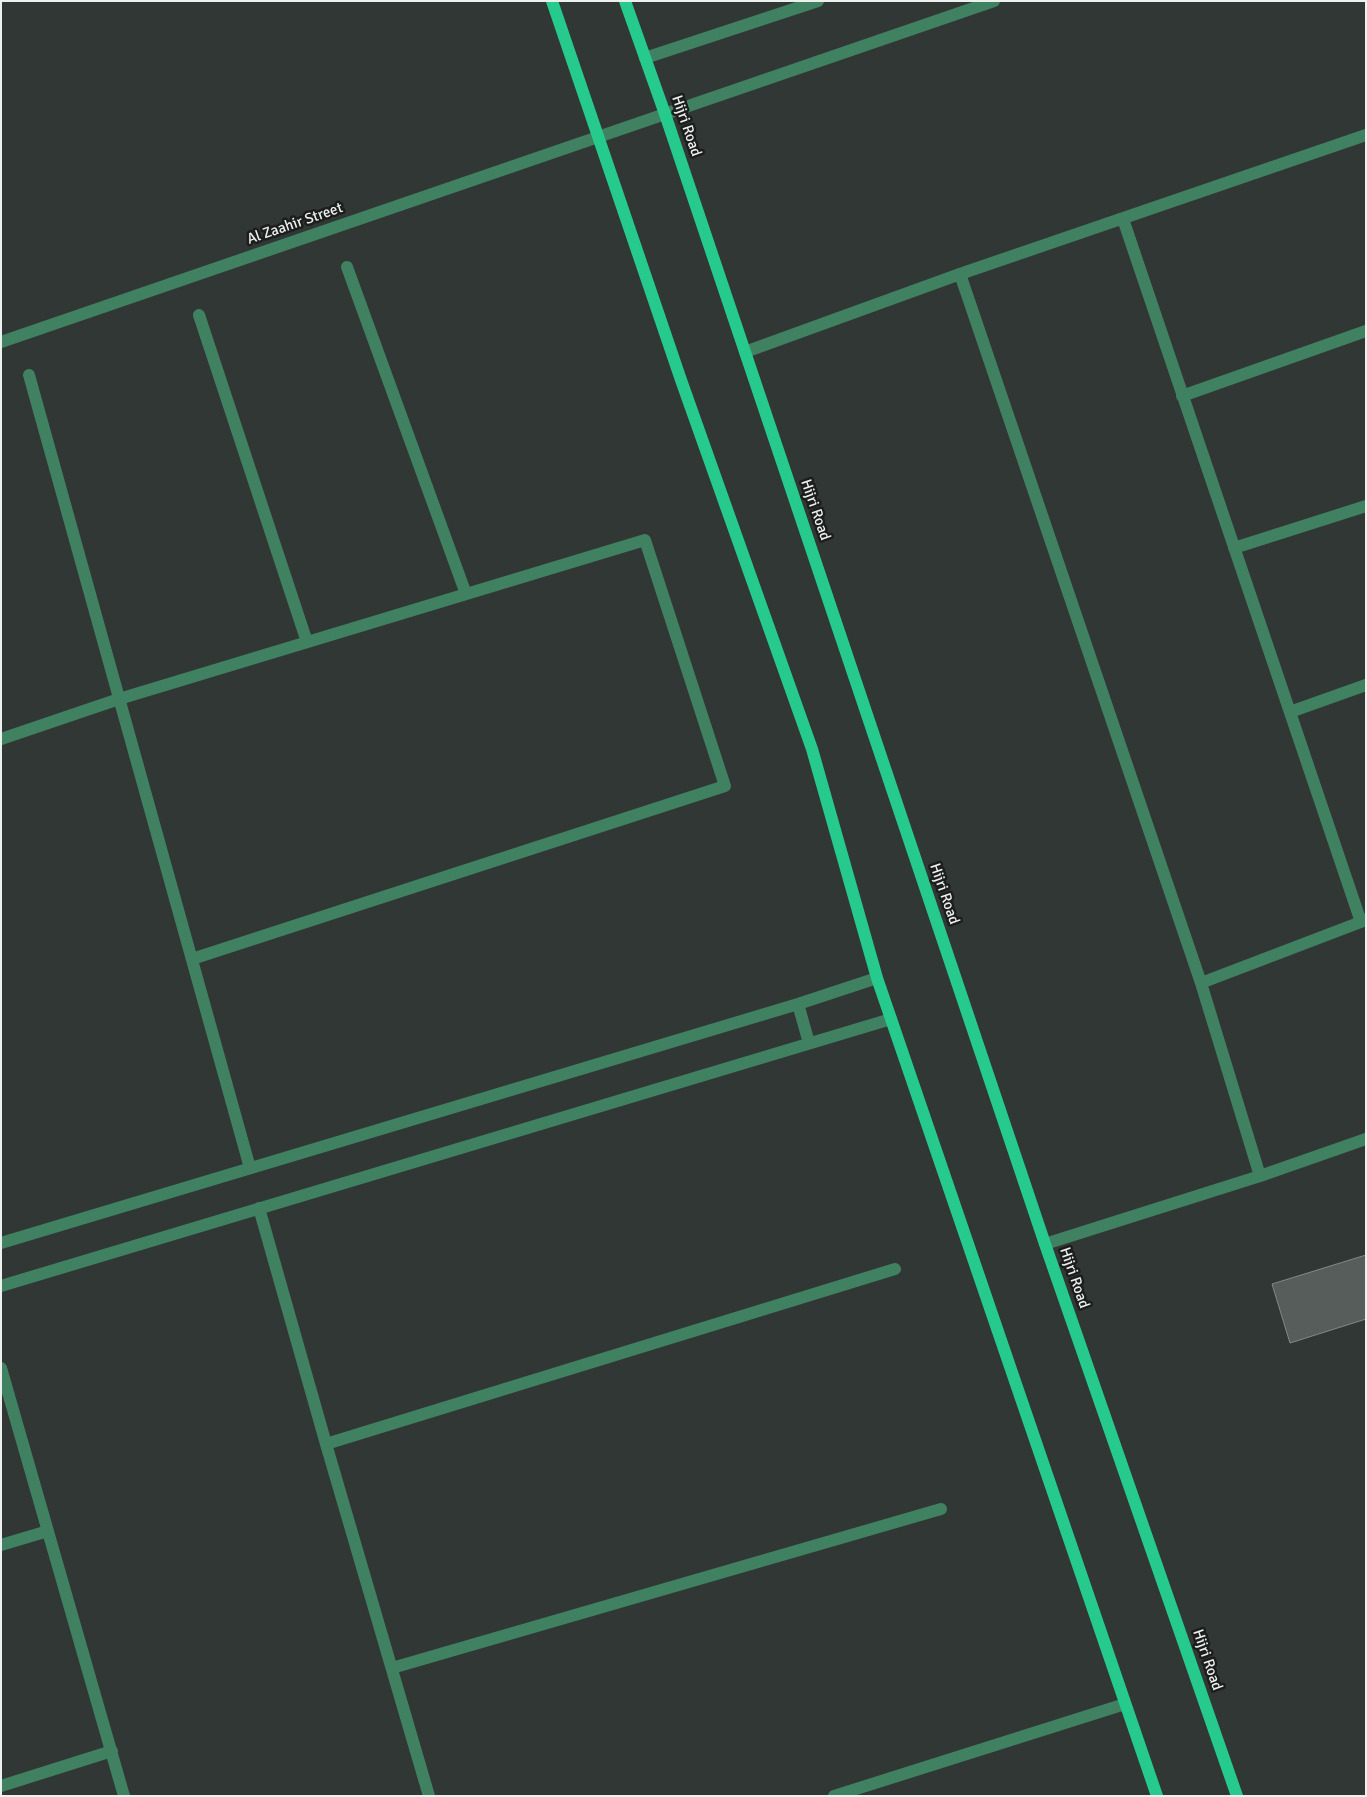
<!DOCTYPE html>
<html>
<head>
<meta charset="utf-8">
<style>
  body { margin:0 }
  #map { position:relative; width:1367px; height:1797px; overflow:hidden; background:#313734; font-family:Signika,sans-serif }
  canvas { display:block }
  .frame { position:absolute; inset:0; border:2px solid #ecf0ee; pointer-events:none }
</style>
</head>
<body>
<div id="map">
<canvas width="1367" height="1797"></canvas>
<div class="frame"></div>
</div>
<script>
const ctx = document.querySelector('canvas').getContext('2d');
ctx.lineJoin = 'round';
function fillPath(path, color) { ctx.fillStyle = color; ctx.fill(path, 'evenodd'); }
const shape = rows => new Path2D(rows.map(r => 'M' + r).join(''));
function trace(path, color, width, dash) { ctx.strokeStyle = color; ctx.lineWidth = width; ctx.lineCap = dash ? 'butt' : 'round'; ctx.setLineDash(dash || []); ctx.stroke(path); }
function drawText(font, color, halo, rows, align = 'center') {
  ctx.font = font + ' Signika,sans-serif'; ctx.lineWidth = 5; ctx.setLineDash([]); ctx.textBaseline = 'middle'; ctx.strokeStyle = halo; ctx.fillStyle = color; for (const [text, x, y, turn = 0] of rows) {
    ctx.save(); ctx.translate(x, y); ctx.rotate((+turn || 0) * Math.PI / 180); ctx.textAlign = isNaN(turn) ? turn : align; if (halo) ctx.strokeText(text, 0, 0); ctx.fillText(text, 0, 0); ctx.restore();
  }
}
const building = shape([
  [1366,1255,1366,1319,1290,1343,1272,1284,1366,1255]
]);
fillPath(building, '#575d5a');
trace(building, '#838a86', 1);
trace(shape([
  [645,58,818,1],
  [1123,219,1361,922],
  [347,267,466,594],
  [960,274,1201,983,1260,1176],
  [199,315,307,642],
  [1,342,994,1],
  [745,352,960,274,1366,135],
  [29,375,250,1168],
  [1182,396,1366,331],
  [1234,548,1366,506],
  [1290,712,1366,685],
  [1,739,119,699,645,540,725,786,192,959],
  [1201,983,1366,920],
  [798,1004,809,1043],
  [259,1208,326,1444,429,1796],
  [1,1243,798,1004,877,978],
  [1045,1244,1260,1176,1366,1139],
  [1,1286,891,1019],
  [1,1368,124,1796],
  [326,1444,895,1269],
  [1,1545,48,1531],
  [392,1668,941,1509],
  [1,1786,112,1751],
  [834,1796,1125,1704]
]), '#408162', 12);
trace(shape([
  [552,1,681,380,812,749,877,978,1157,1796],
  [625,1,665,114,1045,1244,1237,1796]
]), '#25ca8c', 12);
drawText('15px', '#ecf0ee', '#1b1e1c', [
  ["Hijri Road",686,126,71],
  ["Al Zaahir Street",295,224,-19],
  ["Hijri Road",815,510,71],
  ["Hijri Road",944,894,71],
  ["Hijri Road",1074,1278,71],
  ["Hijri Road",1207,1660,71]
]);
</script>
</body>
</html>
